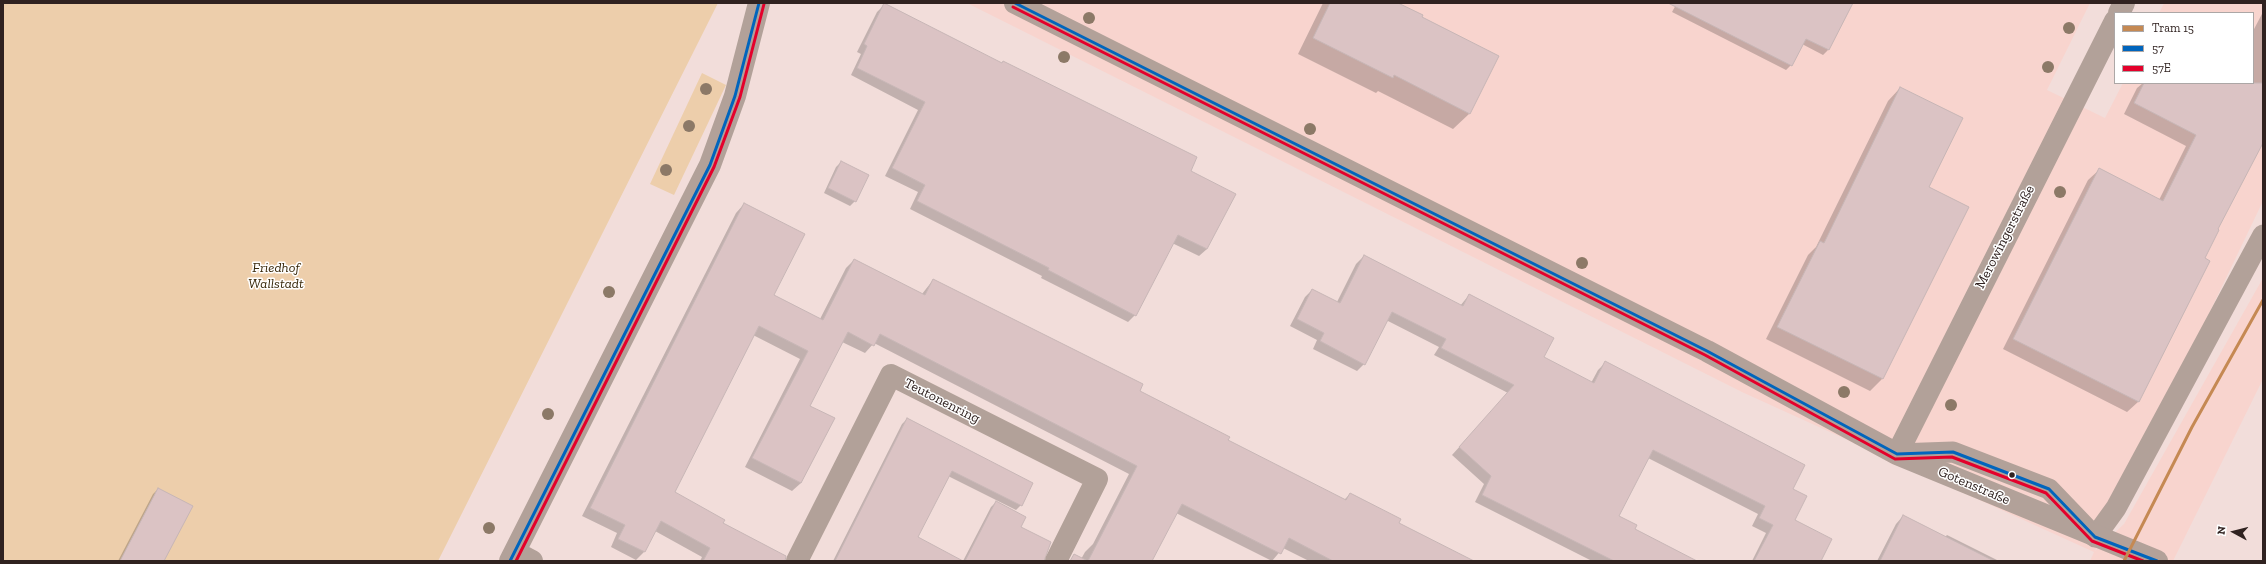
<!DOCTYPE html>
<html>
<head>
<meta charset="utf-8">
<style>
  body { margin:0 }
  #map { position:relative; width:2266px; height:564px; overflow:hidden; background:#f2ddda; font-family:"Zilla Slab",serif }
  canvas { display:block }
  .frame { position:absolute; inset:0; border:4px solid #302220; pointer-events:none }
  .legend { position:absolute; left:2114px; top:12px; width:140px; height:72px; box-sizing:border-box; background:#fff; border:1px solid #aca7a6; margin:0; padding:5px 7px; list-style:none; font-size:12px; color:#302220 }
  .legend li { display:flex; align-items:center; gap:8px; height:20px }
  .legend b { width:20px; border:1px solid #aca7a6 }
  .north { position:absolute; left:2214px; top:512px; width:40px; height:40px; -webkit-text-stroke:3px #fff; paint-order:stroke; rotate:277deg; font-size:11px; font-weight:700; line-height:16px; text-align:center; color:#302220 }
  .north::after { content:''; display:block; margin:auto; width:14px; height:18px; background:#302220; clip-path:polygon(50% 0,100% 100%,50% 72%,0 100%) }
</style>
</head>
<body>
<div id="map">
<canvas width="2266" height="564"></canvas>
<div class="frame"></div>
<ul class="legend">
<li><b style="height:5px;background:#c58953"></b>Tram 15</li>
<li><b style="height:5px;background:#0065bd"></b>57</li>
<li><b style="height:5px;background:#e4002b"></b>57E</li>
</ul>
<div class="north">N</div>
</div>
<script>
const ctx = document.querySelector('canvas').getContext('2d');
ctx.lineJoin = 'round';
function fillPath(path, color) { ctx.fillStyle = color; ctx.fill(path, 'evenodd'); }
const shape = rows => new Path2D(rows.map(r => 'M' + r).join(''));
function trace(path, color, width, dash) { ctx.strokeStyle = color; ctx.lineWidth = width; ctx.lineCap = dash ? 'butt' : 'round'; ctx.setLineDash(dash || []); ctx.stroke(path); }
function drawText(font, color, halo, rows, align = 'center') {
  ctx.font = font + ' "Zilla Slab",serif'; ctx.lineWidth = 3; ctx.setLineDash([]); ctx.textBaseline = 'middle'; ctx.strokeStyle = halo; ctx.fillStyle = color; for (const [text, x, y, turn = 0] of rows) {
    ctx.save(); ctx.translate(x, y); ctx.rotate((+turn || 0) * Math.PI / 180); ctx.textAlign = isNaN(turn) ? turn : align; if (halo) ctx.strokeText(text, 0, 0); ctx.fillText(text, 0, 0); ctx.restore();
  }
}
fillPath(shape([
  [967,3,2090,3,2047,90,2105,118,2123,83,2253,83,2253,13,2159,13,2164,3,2263,3,2263,201,2095,551,2124,524,2263,278,2263,379,2173,561,2090,561,2094,552,1742,392]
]), '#f8d4ce');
fillPath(shape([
  [3,3,718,3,438,561,3,561],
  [702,73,726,85,674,195,650,184]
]), '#edceab');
fillPath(shape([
  [1323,3,1396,3,1421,18,1469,114,1453,129,1378,91,1376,93,1298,54],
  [1677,3,1852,3,1828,50,1823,55,1802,44,1791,65,1786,70,1672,12],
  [884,5,1189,171,1207,249,1199,256,1172,243,1135,315,1128,322,1041,278,1042,276,910,209,918,192,885,176,918,110,851,75,861,54,857,52,877,12],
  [2263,12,2263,140,2216,229,2203,258,2209,261,2138,402,2127,412,2003,349,2088,180,2099,170,2159,200,2186,146,2124,114,2137,88,2143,83,2253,83,2253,31],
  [1900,88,1928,188,1968,208,1882,379,1870,391,1766,339,1808,255,1816,247,1888,101],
  [841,162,855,201,850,206,824,193,836,167],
  [744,204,773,295,820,319,846,268,854,260,922,294,933,280,1227,441,1344,500,1350,494,1397,523,1473,561,1309,561,1283,548,1272,561,1176,513,1151,561,1080,561,1085,552,1093,544,1129,474,874,343,865,353,842,342,809,406,834,419,801,483,792,491,745,467,800,359,753,335,674,493,722,524,763,561,700,561,702,557,655,531,644,552,636,560,611,547,617,533,582,516,736,213],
  [1364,256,1460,306,1469,295,1542,358,1591,383,1598,370,1605,363,1792,489,1794,520,1820,561,1752,561,1766,533,1752,526,1758,514,1648,458,1618,516,1634,530,1695,561,1592,561,1475,502,1484,484,1452,455,1508,393,1434,355,1439,347,1386,320,1364,364,1357,371,1313,349,1317,340,1290,326,1305,297,1312,290,1337,302,1356,264],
  [907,419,1021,505,1016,510,948,476,917,537,914,561,833,561,902,424],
  [158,489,163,561,118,561,153,494],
  [996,502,1020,527,1024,561,963,561,991,507],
  [1903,516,1945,537,1947,535,1999,561,1877,561,1896,524]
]), '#0003');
const building = shape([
  [884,3,1002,63,1003,61,1197,157,1191,171,1236,194,1207,249,1178,235,1136,316,1048,270,1049,268,917,201,925,185,892,168,925,102,857,68,867,46,864,44,884,3],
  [1330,3,1398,3,1423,15,1422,17,1499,56,1470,114,1394,75,1393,78,1313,38,1330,3],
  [1668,3,1853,3,1829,50,1806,39,1792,66,1668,3],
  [2144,83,2263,83,2263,143,2218,229,2219,230,2205,258,2210,261,2139,402,2013,339,2099,168,2163,201,2196,135,2134,103,2144,83],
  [1900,87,1963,118,1929,187,1969,207,1883,379,1777,327,1820,241,1824,243,1900,87],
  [841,161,869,175,856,202,828,188,841,161],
  [744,203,805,234,774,295,823,320,854,259,925,295,933,279,1143,384,1140,391,1230,437,1228,440,1346,500,1350,493,1401,519,1399,523,1474,561,1333,561,1289,538,1281,554,1182,504,1152,561,1070,561,1074,554,1088,561,1137,466,880,334,874,346,848,332,810,406,835,418,801,483,752,458,808,351,759,326,675,492,725,520,723,523,786,556,785,561,703,561,710,548,661,521,645,552,618,539,625,525,590,508,744,203],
  [1364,255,1463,306,1469,294,1554,338,1544,357,1594,383,1605,361,1805,465,1793,489,1807,496,1795,520,1832,539,1821,561,1754,561,1773,525,1759,518,1765,506,1653,450,1619,516,1637,525,1635,529,1697,561,1614,561,1482,495,1491,476,1459,447,1514,385,1441,348,1446,339,1392,312,1365,365,1320,341,1324,333,1297,319,1312,289,1340,303,1364,255],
  [907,418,1033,483,1022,506,952,471,918,537,963,561,835,561,907,418],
  [158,488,193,506,164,561,120,561,158,488],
  [996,501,1026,517,1021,527,1051,542,1044,561,965,561,996,501],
  [1903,515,1994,561,1880,561,1903,515]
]);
fillPath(building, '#dbc3c4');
trace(building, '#c7b6b6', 1);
trace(shape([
  [1897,454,1953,452,2049,489,2095,537,2116,508,2263,235]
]), '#b2a199', 21);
trace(shape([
  [1015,3,1707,351,1897,454,2157,561],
  [2119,13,2124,3],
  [1897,454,2115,21],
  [515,552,532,561],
  [510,561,710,165,735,96,759,3],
  [797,561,891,375,1097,479,1056,561]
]), '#b2a199', 22);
trace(shape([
  [1015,3,1707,351,1897,454,1953,452,2049,489,2095,537,2157,561],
  [510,561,710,165,735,96,759,3]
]), '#0065bd', 3);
trace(shape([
  [1013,7,1705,355,1895,459,1952,457,2046,493,2092,541,2143,561],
  [516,561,714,167,740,97,764,4]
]), '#e4002b', 3);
trace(shape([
  [2124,561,2192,427,2263,300]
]), '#c58953', 3);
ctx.fillStyle = '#8c7967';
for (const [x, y] of [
  [1089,18],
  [2069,28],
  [1064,57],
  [2048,67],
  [706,89],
  [689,126],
  [1310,129],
  [666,170],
  [2060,192],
  [1582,263],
  [609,292],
  [1844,392],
  [1951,405],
  [548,414],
  [489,528]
]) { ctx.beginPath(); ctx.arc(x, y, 6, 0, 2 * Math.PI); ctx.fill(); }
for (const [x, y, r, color] of [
  [2012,475,3.5,"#302220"]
]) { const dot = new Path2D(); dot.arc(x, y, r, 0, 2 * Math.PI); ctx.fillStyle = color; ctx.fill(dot); trace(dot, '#fff', 1.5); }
drawText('14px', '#302220', '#fff', [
  ["Merowingerstraße",2005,237,-63],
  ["Teutonenring",942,401,27],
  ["Gotenstraße",1974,486,23]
]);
drawText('italic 14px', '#382709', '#fff', [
  ["Friedhof",276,268],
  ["Wallstadt",276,284]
]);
</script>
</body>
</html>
